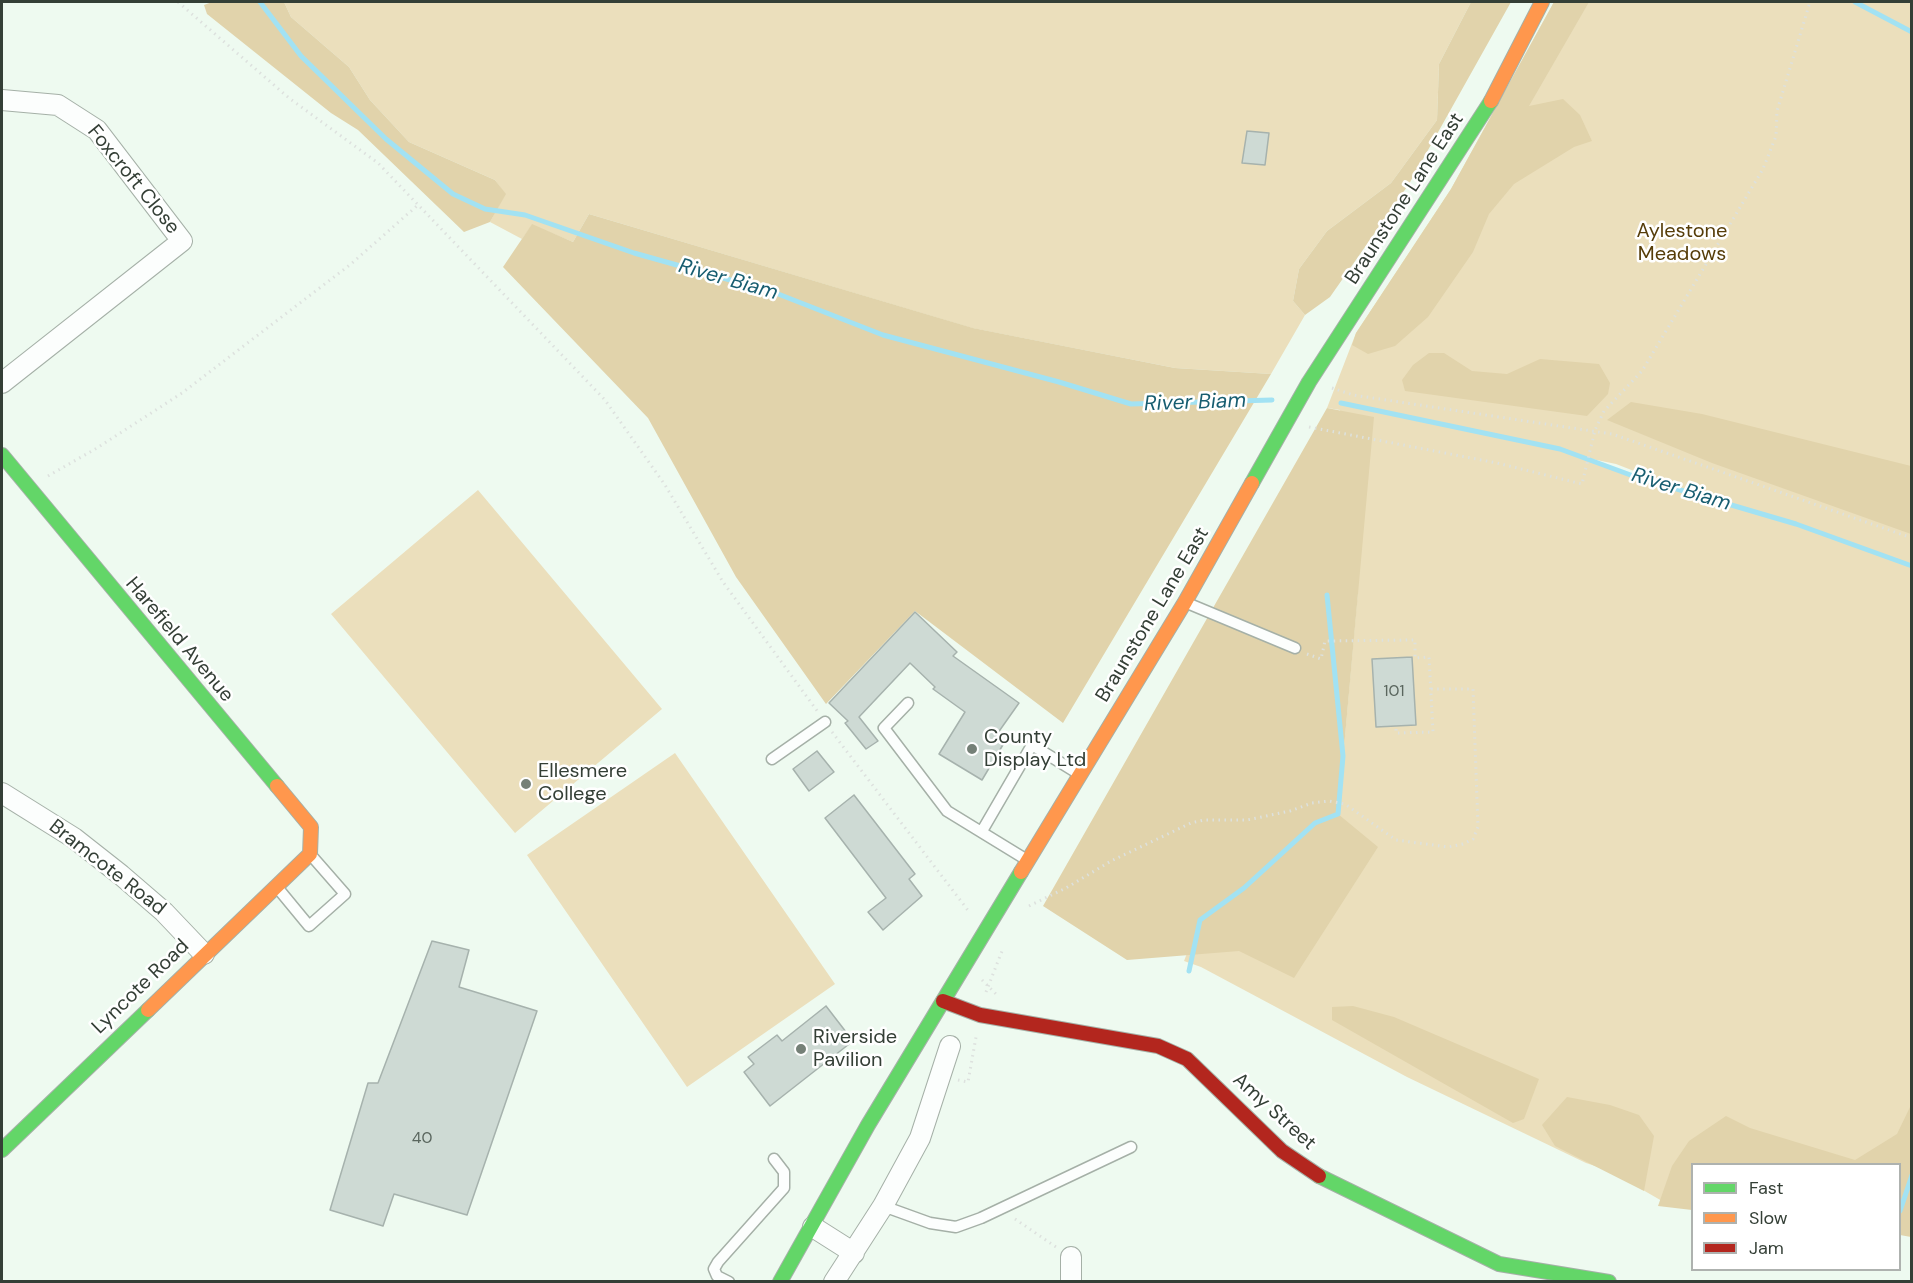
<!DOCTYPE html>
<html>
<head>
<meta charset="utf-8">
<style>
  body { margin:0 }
  #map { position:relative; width:1913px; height:1283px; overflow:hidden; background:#eefaf0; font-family:"DM Sans",sans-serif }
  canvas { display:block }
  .frame { position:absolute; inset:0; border:3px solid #343f36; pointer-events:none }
  .legend { position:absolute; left:1691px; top:1163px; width:210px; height:108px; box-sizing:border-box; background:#fff; border:2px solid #aeb2af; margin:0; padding:8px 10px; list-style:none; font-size:18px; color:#343f36 }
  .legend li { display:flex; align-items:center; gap:12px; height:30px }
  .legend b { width:30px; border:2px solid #aeb2af }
</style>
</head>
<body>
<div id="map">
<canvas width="1913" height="1283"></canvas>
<div class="frame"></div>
<ul class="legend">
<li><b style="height:8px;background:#63d668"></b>Fast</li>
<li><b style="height:8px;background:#ff974d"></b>Slow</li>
<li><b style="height:8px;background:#b3261e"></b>Jam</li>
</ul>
</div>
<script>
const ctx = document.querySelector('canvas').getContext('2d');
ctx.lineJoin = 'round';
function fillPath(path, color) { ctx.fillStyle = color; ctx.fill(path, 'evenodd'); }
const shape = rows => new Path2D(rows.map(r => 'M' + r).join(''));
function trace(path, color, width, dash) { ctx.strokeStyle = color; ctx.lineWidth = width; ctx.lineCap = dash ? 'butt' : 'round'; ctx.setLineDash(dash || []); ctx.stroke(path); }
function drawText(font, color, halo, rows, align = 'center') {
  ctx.font = font + ' "DM Sans",sans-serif'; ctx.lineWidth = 5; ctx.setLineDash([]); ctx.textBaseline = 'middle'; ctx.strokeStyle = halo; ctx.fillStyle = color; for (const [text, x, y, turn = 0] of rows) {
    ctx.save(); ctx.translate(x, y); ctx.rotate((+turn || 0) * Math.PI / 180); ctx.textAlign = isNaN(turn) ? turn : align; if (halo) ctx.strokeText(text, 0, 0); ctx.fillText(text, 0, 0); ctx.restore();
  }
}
fillPath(shape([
  [284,2,1471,2,1439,64,1437,120,1391,183,1327,231,1299,269,1293,301,1305,315,1271,374,1175,368,972,328,589,214,573,242,532,225,522,239,490,222,505,194,495,180,409,142,370,100,349,67,291,17],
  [1554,2,1911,2,1911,1233,1900,1164,1692,1164,1662,1201,1610,1171,1586,1163,1407,1077,1201,967,1184,961,1200,920,1338,814,1358,590,1340,410,1327,408,1356,333,1451,189],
  [1587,458,1616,464,1696,495,1636,477],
  [478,490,662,709,515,833,331,614],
  [675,753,835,984,687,1087,527,855]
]), '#ebdfbc');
fillPath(shape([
  [212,2,284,2,291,17,349,67,370,100,409,142,495,180,506,194,490,222,464,232,358,130,331,113,207,14,204,5],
  [1471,2,1511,2,1409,184,1330,297,1305,315,1293,301,1299,269,1327,231,1391,183,1437,120,1439,64],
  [1554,2,1589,2,1529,106,1563,99,1580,115,1592,141,1574,147,1514,184,1489,214,1473,252,1428,317,1395,346,1368,354,1352,345,1356,333,1451,189],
  [589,214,973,328,1175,368,1271,374,1063,723,915,611,826,704,736,577,648,418,503,267,532,224,573,242],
  [1429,353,1444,353,1472,371,1507,374,1540,359,1599,364,1610,383,1608,394,1587,416,1405,391,1402,380,1413,365],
  [1631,402,1702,414,1911,466,1911,534,1712,463,1607,420],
  [1327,408,1374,417,1338,814,1378,847,1294,978,1239,951,1127,960,1043,906],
  [1353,1006,1394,1017,1539,1079,1524,1119,1513,1123,1332,1020,1332,1007],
  [1567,1097,1610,1105,1639,1115,1654,1136,1644,1191,1555,1146,1542,1125],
  [1911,1105,1911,1237,1900,1235,1900,1164,1692,1164,1692,1210,1658,1206,1672,1166,1689,1141,1726,1116,1750,1128,1855,1160,1897,1134]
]), '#e1d3ab');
trace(shape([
  [260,2,301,56,386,139,453,194,485,209,525,215,634,253,773,292,883,335,1059,382,1131,404,1272,400],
  [1855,2,1912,32],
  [1341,403,1560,449,1636,477,1796,524,1912,566],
  [1189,971,1200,920,1244,888,1315,823,1338,814,1343,756,1327,595],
  [1900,1211,1912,1175]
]), '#a2e2f3', 5);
const building = shape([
  [1247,131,1269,133,1265,165,1242,163,1247,131],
  [915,612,957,652,953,656,1019,703,995,737,1004,743,982,780,939,754,965,712,933,689,935,687,910,663,859,717,878,741,866,749,845,723,848,721,829,703,915,612],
  [1412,657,1416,725,1376,727,1372,659,1412,657],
  [817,751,834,772,809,791,793,769,817,751],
  [854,795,915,874,909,879,922,896,883,930,868,912,886,898,825,818,854,795],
  [432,941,469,950,459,987,537,1011,467,1215,394,1194,383,1226,330,1210,368,1083,378,1083,432,941],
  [826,1006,853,1041,770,1106,744,1072,754,1064,748,1057,777,1035,782,1041,826,1006]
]);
fillPath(building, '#cedad4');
trace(building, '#a6b2ad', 1.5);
const lane = shape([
  [1187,603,1295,648],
  [908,703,884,728,947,811,1027,860],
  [772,759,825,722],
  [982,831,1032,745,1079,774],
  [276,886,309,926,345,894,310,854],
  [883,1206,930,1223,956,1227,981,1218,1131,1147],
  [717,1276,714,1269,718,1262,784,1188,784,1172,774,1159],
  [717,1276,729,1282]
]);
const street = shape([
  [2,100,58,105,97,130,182,241,2,383],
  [2,793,74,838,121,875,164,912,204,954],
  [813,1227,854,1253],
  [1071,1257,1071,1282],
  [834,1282,883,1206,920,1138,950,1046]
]);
const fast = shape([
  [2,455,277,786],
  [1252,483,1309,382,1491,101],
  [2,1150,148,1010],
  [1319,1176,1499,1264,1609,1282],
  [780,1282,868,1125,1021,872]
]);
const slow = shape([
  [1491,101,1542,2],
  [1021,872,1185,602,1252,483],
  [148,1010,310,854,311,827,277,786]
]);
const jam = shape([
  [943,1001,980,1015,1158,1046,1187,1059,1282,1151,1319,1176]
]);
trace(lane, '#a5b0a7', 13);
trace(street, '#a5b0a7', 22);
trace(fast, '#a5b0a7', 16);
trace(slow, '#a5b0a7', 16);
trace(jam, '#a5b0a7', 16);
trace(shape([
  [178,2,289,98,378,163,605,400,665,485,723,582,818,712],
  [1332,388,1353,395,1612,434,1912,538],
  [1309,427,1497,463,1582,484,1595,430,1604,411,1642,371,1763,169,1776,136,1777,111,1810,2],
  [48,476,97,448,182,393,351,264,419,204],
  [1307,654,1321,659,1325,641,1415,640,1415,658,1429,657,1433,732,1396,733,1396,726],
  [832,732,970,913],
  [1029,906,1066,888,1111,861,1191,823,1204,820,1247,820,1290,811,1312,803,1329,801,1345,804,1396,840,1448,847,1463,844,1473,839,1478,827,1473,689,1431,689],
  [982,980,996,994],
  [986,992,1002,951],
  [958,1080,968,1082,976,1037],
  [1015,1219,1056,1247]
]), '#dde1de', 3, [1.5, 4.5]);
trace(lane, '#fcfefd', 10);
trace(street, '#fcfefd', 20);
trace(fast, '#63d668', 14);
trace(slow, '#ff974d', 14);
trace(jam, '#b3261e', 14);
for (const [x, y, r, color] of [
  [972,749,6,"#758077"],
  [526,784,6,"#758077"],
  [801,1049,6,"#758077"]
]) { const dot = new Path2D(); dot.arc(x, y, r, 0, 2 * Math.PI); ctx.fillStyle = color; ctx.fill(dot); trace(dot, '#fff', 2); }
drawText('16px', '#5a665e', null, [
  ["101",1394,692],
  ["40",422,1139]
]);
drawText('20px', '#343f36', '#fff', [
  ["Foxcroft Close",133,180,51],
  ["Braunstone Lane East",1405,199,-57],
  ["Braunstone Lane East",1153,615,-59],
  ["Harefield Avenue",179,640,50],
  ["Bramcote Road",107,868,38],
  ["Lyncote Road",141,987,-44],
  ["Amy Street",1274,1112,42]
]);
drawText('20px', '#563d09', '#fff', [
  ["Aylestone",1682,232],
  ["Meadows",1682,255]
]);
drawText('20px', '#343f36', '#fff', [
  ["County",984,738],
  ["Display Ltd",984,761],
  ["Ellesmere",538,772],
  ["College",538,795],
  ["Riverside",813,1038],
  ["Pavilion",813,1061]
], 'left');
drawText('italic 21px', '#175d70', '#fff', [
  ["River Biam",728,280,16],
  ["River Biam",1195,403,-2],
  ["River Biam",1681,490,17]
]);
</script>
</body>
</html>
